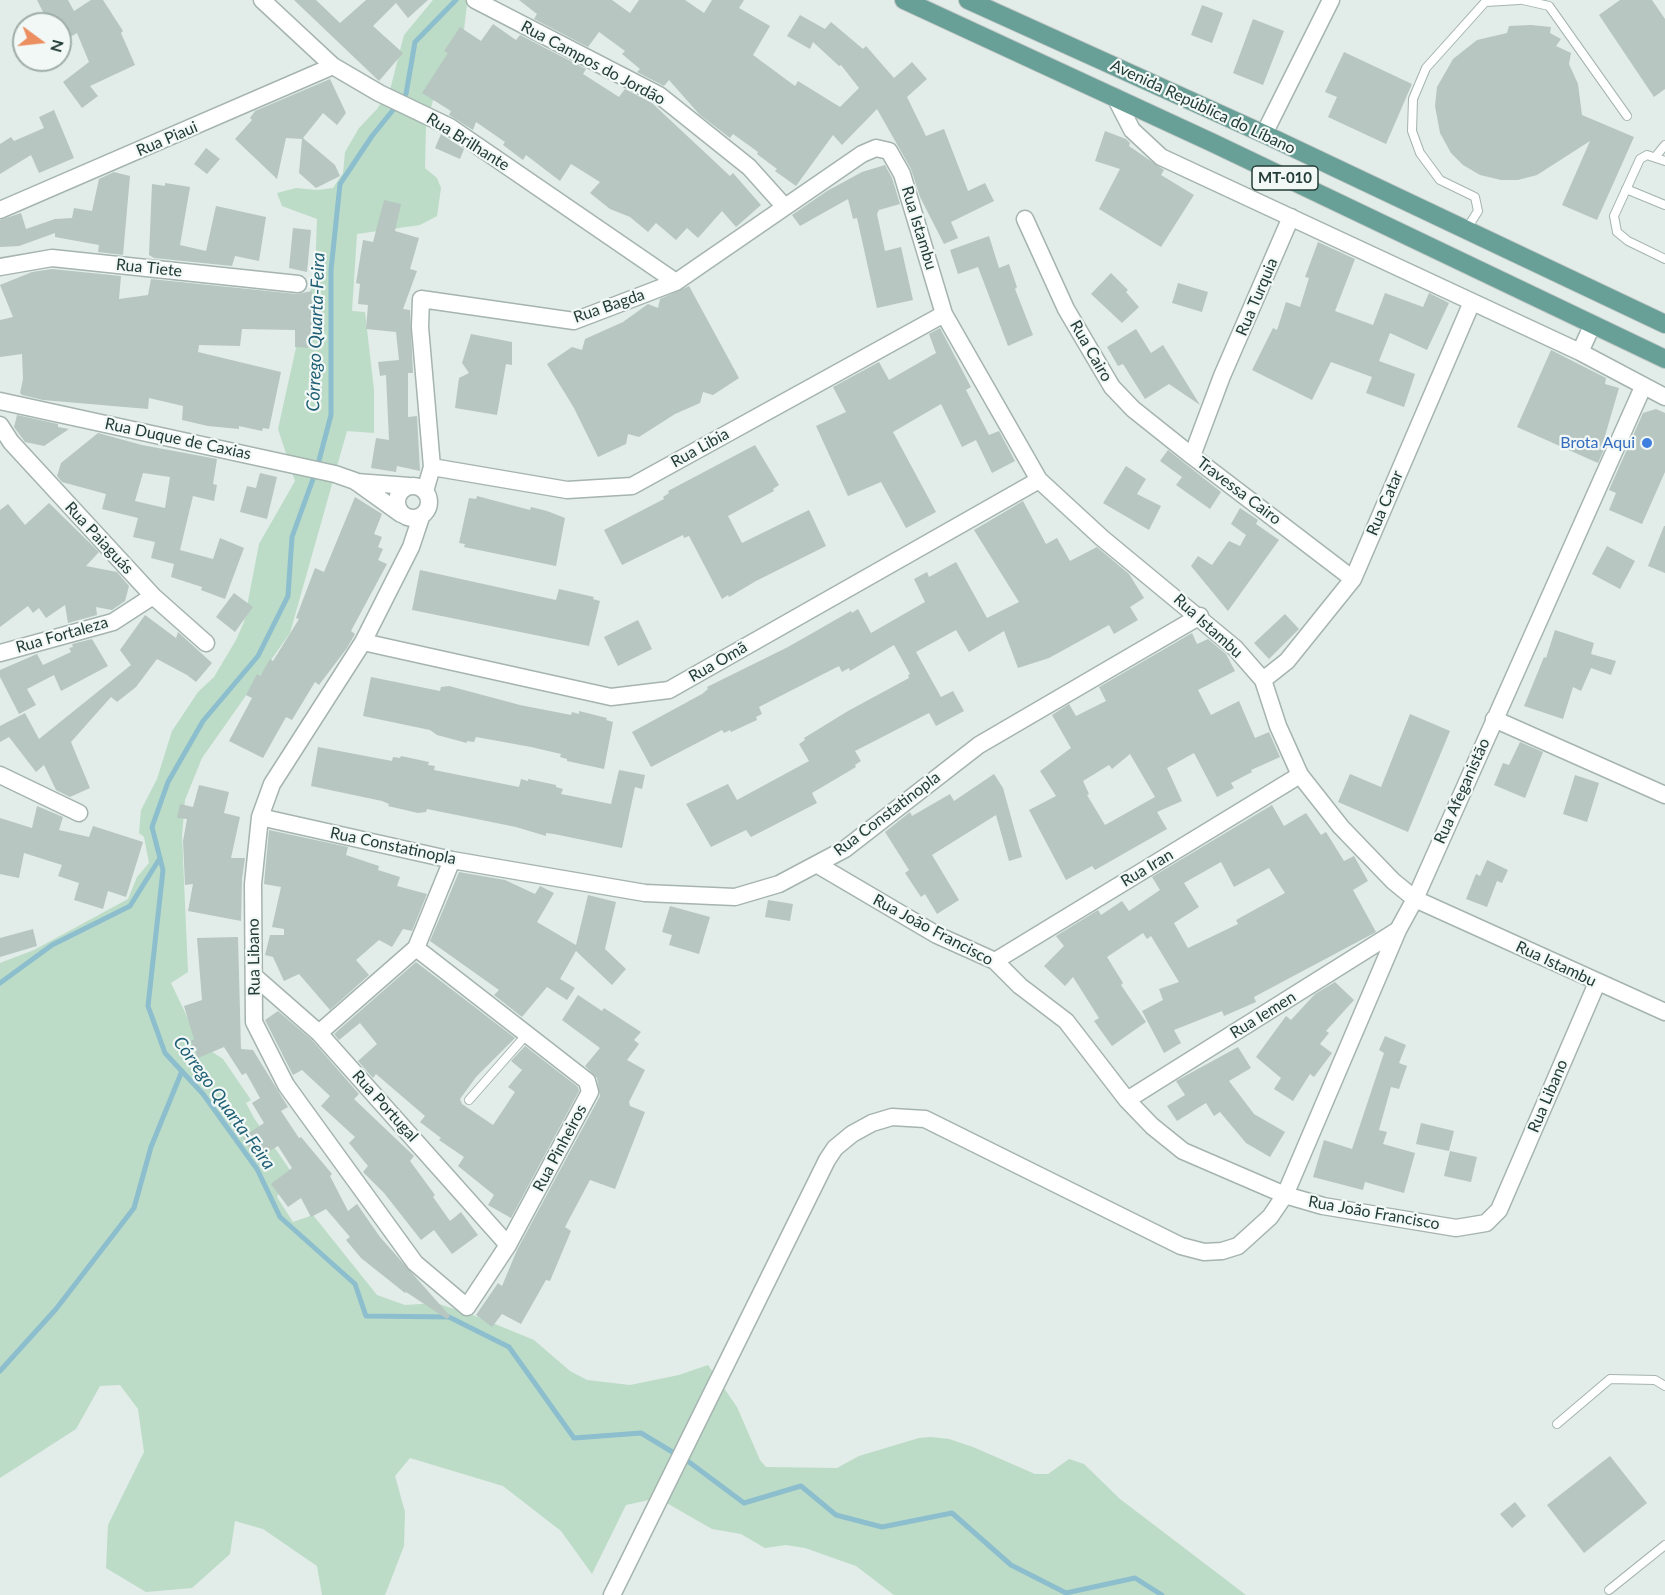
<!DOCTYPE html>
<html>
<head>
<meta charset="utf-8">
<style>
  body { margin:0 }
  #map { position:relative; width:1665px; height:1595px; overflow:hidden; background:#e2ece8; font-family:Lato,sans-serif }
  canvas { display:block }
  .north { position:absolute; left:12px; top:12px; width:60px; height:60px; box-sizing:border-box; background:#f2f8f6; border:2px solid #9fadaa; border-radius:50%; rotate:105deg; font-size:16px; font-weight:700; line-height:24px; text-align:center; color:#233c37 }
  .north::after { content:''; display:block; margin:auto; width:21px; height:27px; background:#ec8f60; clip-path:polygon(50% 0,100% 100%,50% 72%,0 100%) }
</style>
</head>
<body>
<div id="map">
<canvas width="1665" height="1595"></canvas>
<div class="north">N</div>
</div>
<script>
const ctx = document.querySelector('canvas').getContext('2d');
ctx.lineJoin = 'round';
function fillPath(path, color) { ctx.fillStyle = color; ctx.fill(path, 'evenodd'); }
const shape = rows => new Path2D(rows.map(r => 'M' + r).join(''));
function trace(path, color, width, dash) { ctx.strokeStyle = color; ctx.lineWidth = width; ctx.lineCap = dash ? 'butt' : 'round'; ctx.setLineDash(dash || []); ctx.stroke(path); }
function drawText(font, color, halo, rows, align = 'center') {
  ctx.font = font + ' Lato,sans-serif'; ctx.lineWidth = 4.5; ctx.setLineDash([]); ctx.textBaseline = 'middle'; ctx.strokeStyle = halo; ctx.fillStyle = color; for (const [text, x, y, turn = 0] of rows) {
    ctx.save(); ctx.translate(x, y); ctx.rotate((+turn || 0) * Math.PI / 180); ctx.textAlign = isNaN(turn) ? turn : align; if (halo) ctx.strokeText(text, 0, 0); ctx.fillText(text, 0, 0); ctx.restore();
  }
}
fillPath(shape([
  [433,0,478,0,467,4,464,30,441,71,426,126,425,168,437,178,441,188,437,216,420,225,357,234,352,311,365,312,374,390,374,433,347,431,290,633,202,758,185,800,182,836,188,972,171,983,200,1044,223,1059,251,1100,246,1103,254,1118,290,1170,277,1197,293,1222,313,1215,377,1295,405,1305,436,1303,478,1317,534,1340,570,1371,587,1380,630,1385,679,1375,708,1365,737,1407,760,1460,766,1467,837,1468,859,1456,919,1438,931,1437,949,1439,973,1447,1035,1474,1048,1474,1069,1459,1084,1464,1120,1499,1246,1595,894,1595,856,1566,805,1548,786,1545,765,1548,741,1534,712,1529,658,1498,626,1505,592,1574,561,1531,503,1486,410,1458,395,1476,405,1512,404,1546,385,1595,322,1595,317,1566,263,1529,235,1521,230,1554,192,1588,146,1592,106,1568,108,1525,144,1452,138,1409,120,1385,100,1386,76,1429,0,1478,0,963,34,950,128,899,137,877,149,863,144,837,139,833,141,810,157,779,172,731,198,692,214,677,236,640,244,622,259,544,295,481,278,429,303,316,315,275,317,219,282,206,277,193,296,188,317,190,333,188,343,173,345,152,359,128,377,109,390,90,404,35]
]), '#bcdcc7');
trace(shape([
  [456,0,415,42,406,94,372,136,340,184,331,270,331,415,317,468,292,537,288,596,258,656,203,721,168,782,152,827,163,870,148,1006,165,1053,203,1094,257,1169,280,1217,355,1284,366,1316,449,1317,509,1347,574,1438,641,1433,689,1462,744,1503,801,1486,836,1515,882,1527,952,1513,1011,1565,1066,1593,1135,1578,1162,1595],
  [0,983,52,945,130,906,160,858],
  [0,1371,56,1309,134,1208,151,1147,182,1071]
]), '#8cbece', 5);
fillPath(shape([
  [37,0,68,0,74,11,91,0,103,0,123,31,121,33,135,65,90,86,98,96,82,108,63,82,89,62,77,33,60,43,60,24,49,24],
  [294,0,316,0,340,23,366,0,428,0,408,18,396,3,373,26,403,53,379,81],
  [519,0,612,0,630,13,639,0,685,0,704,13,712,0,744,0,739,8,770,26,753,55,795,86,798,81,840,107,859,88,841,65,839,66,813,42,810,49,787,36,800,15,825,29,831,22,863,49,866,46,894,78,912,62,927,79,907,97,926,136,944,129,968,191,985,183,994,201,951,222,958,238,944,244,920,197,911,169,877,109,842,145,833,135,796,186,775,171,777,169,757,154,758,152,733,134,730,138,700,115,669,80,664,86,637,72,640,69,622,54,625,51,599,32,588,47,534,19,537,14],
  [1620,0,1652,0,1665,19,1665,89,1654,97,1599,15],
  [1202,5,1223,13,1212,43,1191,35],
  [1253,19,1284,31,1263,85,1233,73],
  [493,24,516,40,520,35,586,69,583,74,619,97,625,89,652,103,730,176,733,173,761,205,736,227,722,211,698,238,687,228,676,240,656,223,648,232,630,217,610,209,590,193,600,182,571,164,560,181,526,155,523,160,503,145,505,142,476,122,473,130,449,115,451,111,422,93,448,53,444,51,460,27,481,41],
  [1531,25,1551,27,1550,33,1561,39,1556,46,1571,53,1569,64,1578,84,1582,115,1634,137,1597,220,1562,205,1590,141,1537,175,1518,180,1501,180,1480,175,1463,165,1451,153,1440,133,1435,106,1437,87,1453,59,1477,40,1507,33,1509,26],
  [1344,52,1412,84,1386,144,1328,117,1337,97,1325,92],
  [330,79,346,113,337,125,323,113,303,138,335,165,340,176,316,188,299,173,302,139,286,138,277,179,235,139,252,120,250,118,255,111],
  [54,110,74,158,39,173,31,155,0,174,0,144,11,137,14,141,44,128,39,117],
  [1105,131,1126,139,1130,143,1129,146,1164,170,1161,175,1194,195,1161,247,1099,209,1120,169,1095,161],
  [441,134,464,149,460,159,435,148],
  [206,148,220,159,207,174,194,164],
  [885,165,892,178,900,204,879,210,877,214,885,251,901,247,913,300,877,308,857,218,853,219,848,199,800,226,792,215,827,191,862,172],
  [114,172,130,176,123,255,98,252,99,245,55,237,55,233,19,246,0,247,0,220,21,213,26,229,55,219,72,218,74,208,92,211,99,179],
  [165,183,190,187,180,245,206,251,216,206,266,217,259,261,235,256,232,266,154,258,149,255,152,184,165,186],
  [384,200,401,204,395,231,419,238,410,269,417,271,403,309,410,310,413,373,408,373,408,417,417,416,420,471,397,466,396,472,371,468,376,438,389,440,386,375,380,376,378,362,399,360,396,332,366,329,368,305,358,304,360,284,356,283,363,240,373,242],
  [293,228,311,230,307,272,289,268],
  [989,236,999,268,1009,264,1017,287,1015,289,1033,335,1008,346,978,267,958,274,950,250],
  [1318,242,1355,259,1335,311,1373,325,1385,293,1423,307,1429,293,1449,303,1427,350,1390,333,1379,361,1415,374,1404,407,1366,393,1372,377,1331,362,1312,400,1252,370,1273,328,1277,330,1286,302,1300,307,1309,278,1305,277],
  [52,269,121,276,119,299,148,295,151,279,297,294,312,291,311,348,295,347,295,330,242,329,240,346,199,345,198,352,281,372,269,429,263,428,262,431,239,426,239,429,208,426,182,420,183,406,149,398,148,409,43,400,22,395,20,393,23,379,22,354,0,357,0,320,13,317,0,285,32,272],
  [1111,273,1128,290,1126,292,1139,307,1122,323,1091,294],
  [1178,283,1208,292,1202,312,1172,303],
  [689,286,739,378,713,395,703,392,700,403,675,414,639,437,628,434,626,444,598,457,574,408,547,364,572,347,582,350,585,339,623,322,648,304,658,308,660,299],
  [940,328,971,387,966,390,989,435,999,431,1015,461,992,473,976,440,962,447,941,404,893,432,936,512,906,528,881,482,848,496,816,426,846,412,833,387,879,362,889,380,936,353,929,334],
  [1136,329,1151,353,1163,345,1200,405,1169,384,1145,399,1123,364,1118,366,1107,347],
  [471,334,512,342,512,365,506,364,497,415,455,408,459,378,469,373,462,363],
  [1551,350,1606,378,1605,384,1619,388,1605,436,1609,438,1598,463,1517,427],
  [1656,409,1665,413,1665,472,1642,524,1609,510,1616,493,1609,490,1643,413],
  [17,415,58,424,58,427,69,429,44,446,25,442,14,427],
  [98,433,142,445,217,459,213,484,217,485,214,501,193,496,180,550,213,559,220,538,244,548,225,599,201,590,202,587,171,577,174,564,151,558,155,542,133,537,138,518,102,509,106,494,62,482,57,476,61,463],
  [143,473,170,477,165,508,135,501],
  [755,445,779,485,773,489,774,491,728,516,742,543,809,510,826,546,756,581,729,597,728,595,722,599,689,536,684,538,683,535,622,565,604,530,664,499,663,497,669,493,668,491],
  [1168,450,1221,492,1210,509,1176,485,1182,477,1160,461],
  [1126,466,1146,479,1137,494,1161,506,1149,530,1103,503],
  [260,473,277,477,267,519,240,512,247,486,256,488],
  [477,496,530,510,531,507,547,511,565,518,556,566,464,547,465,544,459,543,469,498,476,499],
  [355,497,382,514,374,534,382,537,378,547,383,549,378,560,387,564,351,631,355,634,347,648,319,685,315,682,292,720,286,717,263,758,229,741,252,698,246,695,257,674,260,676,270,659,273,661,299,619,296,618,315,568,324,572],
  [1023,501,1046,544,1057,538,1070,561,1097,547,1129,574,1144,598,1130,607,1138,620,1114,634,1109,625,1049,658,1018,668,1004,631,969,652,956,630,916,652,941,697,953,691,964,711,936,726,929,713,855,751,861,761,855,765,856,767,812,793,817,803,751,837,746,830,711,847,686,804,728,784,737,800,809,761,799,744,805,740,804,738,848,711,909,678,908,675,910,674,894,645,850,671,849,668,842,672,839,666,759,707,762,714,756,717,757,720,731,732,730,730,724,733,722,730,651,767,632,732,702,694,708,689,707,687,788,647,851,611,852,613,858,609,871,633,925,602,914,579,927,572,929,577,956,562,987,618,1019,602,974,530],
  [49,503,99,552,86,566,117,572,129,586,125,601,112,610,96,607,97,615,68,623,65,605,46,618,39,608,33,613,28,606,0,627,0,510,8,504,25,525],
  [1240,508,1258,520,1256,524,1279,540,1228,611,1191,566,1198,556,1212,565,1229,541,1240,546,1246,535,1231,524],
  [1664,526,1665,526,1665,573,1648,566],
  [1607,546,1635,561,1620,589,1592,574],
  [420,570,556,600,559,589,594,597,593,599,600,601,589,646,412,610],
  [234,593,253,607,235,632,216,617],
  [1285,614,1299,629,1269,659,1254,643],
  [145,615,176,638,178,632,212,663,196,682,187,675,157,659,136,687,117,702,111,697,71,742,90,788,70,797,56,790,44,765,36,772,9,737,0,742,0,726,25,713,39,739,131,665,120,650],
  [638,620,652,649,618,666,604,637],
  [1555,630,1594,643,1591,654,1616,661,1611,675,1591,668,1581,691,1573,687,1563,719,1524,706,1544,657,1546,658],
  [1192,633,1197,644,1208,639,1226,654,1235,671,1198,690,1211,715,1239,701,1255,738,1269,732,1280,757,1251,770,1252,772,1231,783,1234,788,1217,797,1194,753,1167,768,1182,801,1157,812,1167,829,1095,870,1092,866,1066,880,1029,810,1056,796,1040,771,1071,748,1052,715,1069,704,1076,716,1106,701,1099,687],
  [1130,754,1155,797,1105,825,1087,795,1089,794,1083,781,1109,765,1112,769],
  [92,639,108,666,61,691,54,675,27,689,36,705,19,714,0,677,0,670,37,654,43,665,71,652,69,648,73,647,72,644],
  [371,677,440,691,441,687,449,686,520,705,571,715,572,712,579,714,579,711,607,718,606,720,613,722,604,769,567,761,567,759,560,757,561,754,531,747,476,737,474,742,467,741,467,743,437,735,430,730,363,716],
  [1410,714,1450,731,1408,832,1338,802,1350,774,1381,787],
  [1520,742,1543,752,1525,798,1494,785,1503,763,1509,765],
  [318,747,392,761,393,757,400,758,401,756,429,762,428,765,435,766,434,770,519,787,521,779,528,781,528,779,556,785,556,787,563,789,561,794,611,804,619,770,645,775,642,789,635,787,622,848,554,834,546,833,546,836,516,827,427,809,426,812,418,813,388,806,389,804,382,801,311,786],
  [994,774,1003,788,1022,857,1009,861,996,815,932,855,959,900,937,914,925,894,921,897,905,873,909,870,885,832,910,812,912,816,950,794,954,801],
  [1575,775,1599,783,1587,822,1563,814],
  [199,785,229,792,224,813,240,817,231,858,245,858,242,879,241,921,188,911,193,884,185,885,183,841,187,819,177,818,180,804,193,807],
  [1272,805,1284,826,1306,813,1321,835,1326,832,1344,861,1354,856,1368,881,1353,890,1376,932,1254,997,1256,1002,1224,1016,1222,1011,1174,1030,1181,1043,1164,1053,1142,1011,1163,1000,1159,989,1179,982,1151,936,1147,939,1143,933,1107,957,1123,983,1121,985,1146,1022,1112,1046,1094,1021,1099,1018,1073,977,1065,986,1044,966,1064,946,1056,936,1098,910,1101,915,1122,901,1129,911,1160,890,1152,877],
  [1221,862,1234,887,1269,868,1285,893,1236,920,1238,924,1188,948,1174,923,1199,907,1184,883],
  [37,806,63,817,59,830,89,837,93,826,143,842,126,897,108,891,103,909,74,900,79,883,58,876,62,865,24,853,19,878,0,874,0,818,32,828],
  [269,830,348,847,346,855,379,866,378,870,400,877,397,886,427,894,412,931,403,929,392,947,379,940,356,960,369,975,330,1010,299,974,284,981,273,957,265,955,270,935,284,935,284,929,272,927,281,887,264,884],
  [1487,860,1508,870,1502,883,1497,881,1487,907,1466,899,1476,874,1480,876],
  [459,872,505,880,535,894,540,886,554,893,537,922,576,945,588,895,616,902,605,949,626,969,612,985,576,951,560,979,575,988,567,1000,547,987,522,1017,494,995,499,990,430,941],
  [768,900,793,904,790,921,765,917],
  [670,906,710,917,699,954,669,945,672,935,662,932],
  [33,929,37,946,0,957,0,938],
  [238,937,241,1049,253,1050,288,1107,281,1111,299,1138,301,1137,332,1174,330,1176,348,1211,357,1204,380,1237,450,1316,447,1319,406,1292,405,1293,361,1258,346,1240,350,1237,326,1209,311,1217,301,1198,288,1207,271,1184,292,1168,278,1146,256,1159,243,1137,264,1123,252,1103,260,1098,246,1073,242,1075,224,1047,198,1058,191,1041,194,1039,184,1006,202,1000,197,938],
  [416,962,515,1038,476,1077,460,1099,462,1104,493,1125,515,1092,508,1087,522,1070,511,1061,525,1046,578,1087,579,1091,511,1218,488,1205,494,1195,458,1166,464,1157,439,1140,441,1138,420,1122,425,1116,376,1074,373,1078,358,1061,377,1044,360,1023,339,1040,334,1034],
  [1335,982,1354,1000,1326,1031,1329,1033,1320,1044,1332,1053,1314,1077,1310,1074,1293,1101,1274,1089,1281,1078,1256,1057,1286,1016,1291,1020,1315,994],
  [578,995,602,1011,604,1008,641,1032,634,1040,639,1044,627,1060,645,1070,629,1102,630,1106,645,1112,615,1189,590,1180,565,1227,571,1231,550,1281,546,1280,521,1324,502,1314,492,1327,476,1315,498,1283,502,1286,517,1250,600,1096,597,1078,585,1066,600,1048,562,1020],
  [278,1011,312,1040,359,1094,354,1099,414,1156,410,1161,435,1195,433,1197,450,1221,461,1212,478,1235,452,1254,434,1230,421,1240,384,1193,363,1172,368,1166,349,1143,355,1137,321,1106,330,1096,302,1070,293,1075,265,1020],
  [1385,1036,1406,1045,1399,1063,1407,1066,1399,1089,1391,1087,1379,1130,1387,1132,1383,1144,1415,1153,1404,1193,1365,1182,1363,1190,1313,1177,1324,1140,1352,1149,1384,1053,1379,1050],
  [1238,1047,1251,1068,1229,1081,1254,1114,1285,1132,1270,1157,1246,1143,1220,1112,1214,1116,1206,1103,1177,1121,1167,1106,1185,1095,1176,1081],
  [1421,1123,1454,1131,1449,1151,1416,1144],
  [1450,1151,1477,1157,1471,1182,1444,1176],
  [1610,1456,1647,1503,1584,1553,1547,1505],
  [1515,1502,1526,1516,1512,1528,1500,1514]
]), '#b7c6c1');
const lane = shape([
  [1523,0,1549,6,1627,116],
  [1486,2,1519,0],
  [1656,156,1665,145],
  [1665,161,1647,155,1640,159,1614,216,1617,232,1628,241,1665,259],
  [1626,189,1665,205],
  [1466,230,1478,211,1475,197,1440,180,1420,153,1412,131,1413,99,1426,68,1487,0],
  [469,1100,527,1034],
  [1557,1424,1610,1379,1655,1380,1665,1386],
  [1609,1590,1665,1545]
]);
const street = shape([
  [262,0,333,66,379,93,450,127,676,282],
  [475,0,659,95,749,167,784,206],
  [1115,97,1132,130,1161,157,1580,352,1665,397],
  [1264,134,1331,0],
  [0,210,333,66],
  [1291,217,1222,376,1192,456,1353,579],
  [1025,219,1066,309,1112,387,1133,409,1192,456],
  [0,267,52,258,298,284],
  [1580,352,1592,326],
  [0,401,335,474,355,481,401,514],
  [0,425,11,442,153,596,206,643],
  [432,467,567,490,632,486,944,314],
  [356,482,409,486],
  '397 502a16 16 0 1 1 32 0a16 16 0 1 1-32 0Z',
  [425,491,432,467,420,327,421,299,574,321,676,282,862,154,876,148,889,151,902,174,944,314,1039,480,1102,538,1235,648,1263,680,1278,726,1300,775,1341,827,1393,881,1415,899,1665,1012],
  [363,642,611,697,669,690,1039,480],
  [0,653,113,622,153,596],
  [1263,680,1287,661,1353,579,1472,302],
  [1494,719,1665,795],
  [0,775,79,813],
  [260,817,452,860,645,893,735,897,779,884,845,849,979,745,1200,616],
  [818,865,937,935,995,961,1020,986,1066,1021,1127,1100,1152,1126,1183,1151,1285,1195,1323,1206,1456,1228,1486,1223,1499,1210,1597,983],
  [416,948,587,1081,590,1092,508,1245,467,1307,415,1263,286,1085,254,1022,253,884,260,817,272,784,363,642,411,547,421,517],
  [995,961,1300,775],
  [254,976,319,1033,508,1245],
  [319,1033,416,948,452,860],
  [1127,1100,1398,930],
  [612,1595,827,1160,835,1148,852,1134,872,1123,892,1117,925,1119,1181,1246,1204,1252,1222,1251,1238,1246,1270,1217,1285,1195,1398,930,1415,899,1643,387]
]);
const primary = shape([
  [904,0,1213,143,1665,359],
  [968,0,1264,134,1665,324]
]);
trace(lane, '#a5b4af', 10);
trace(street, '#a5b4af', 19);
trace(primary, '#c1c8c7', 20);
trace(lane, '#fff', 8);
trace(street, '#fff', 16);
trace(primary, '#689f96', 18);
for (const [x, y, r, color] of [
  [1647,443,6,"#3f7fe0"]
]) { const dot = new Path2D(); dot.arc(x, y, r, 0, 2 * Math.PI); ctx.fillStyle = color; ctx.fill(dot); trace(dot, '#f2f8f6', 2); }
for (const [x, y, w] of [
  [1285,178,66]
]) { const box = new Path2D(); box.roundRect(x - w / 2, y - 12, w, 24, 4.5); ctx.fillStyle = '#f2f8f6'; ctx.fill(box); trace(box, '#233c37', 1.5); }
drawText('bold 15px', '#233c37', null, [
  ["MT-010",1285,178]
]);
drawText('16px', '#233c37', '#f2f8f6', [
  ["Rua Campos do Jordão",593,63,28],
  ["Avenida República do Líbano",1203,107,25],
  ["Rua Piaui",167,139,-23],
  ["Rua Brilhante",468,142,32],
  ["Rua Istambu",919,228,73],
  ["Rua Tiete",149,268,6],
  ["Rua Turquia",1257,297,-67],
  ["Rua Bagda",609,306,-19],
  ["Rua Cairo",1091,351,60],
  ["Rua Duque de Caxias",178,439,12],
  ["Rua Libia",700,448,-29],
  ["Travessa Cairo",1239,491,37],
  ["Rua Catar",1385,503,-67],
  ["Rua Paiaguás",99,538,47],
  ["Rua Istambu",1208,626,42],
  ["Rua Fortaleza",62,635,-16],
  ["Rua Omã",718,662,-30],
  ["Rua Afeganistão",1462,791,-66],
  ["Rua Constatinopla",887,814,-37],
  ["Rua Constatinopla",393,846,12],
  ["Rua Iran",1147,868,-31],
  ["Rua João Francisco",933,930,28],
  ["Rua Libano",254,957,-91],
  ["Rua Istambu",1556,964,25],
  ["Rua Iemen",1263,1015,-32],
  ["Rua Libano",1548,1096,-67],
  ["Rua Portugal",385,1106,48],
  ["Rua Pinheiros",560,1148,-62],
  ["Rua João Francisco",1374,1213,10]
]);
drawText('16px', '#366cbe', '#f2f8f6', [
  ["Brota Aqui",1635,443]
], 'right');
drawText('italic 18px', '#1f5f75', '#f2f8f6', [
  ["Córrego Quarta-Feira",316,332,-88],
  ["Córrego Quarta-Feira",224,1103,54]
]);
</script>
</body>
</html>
